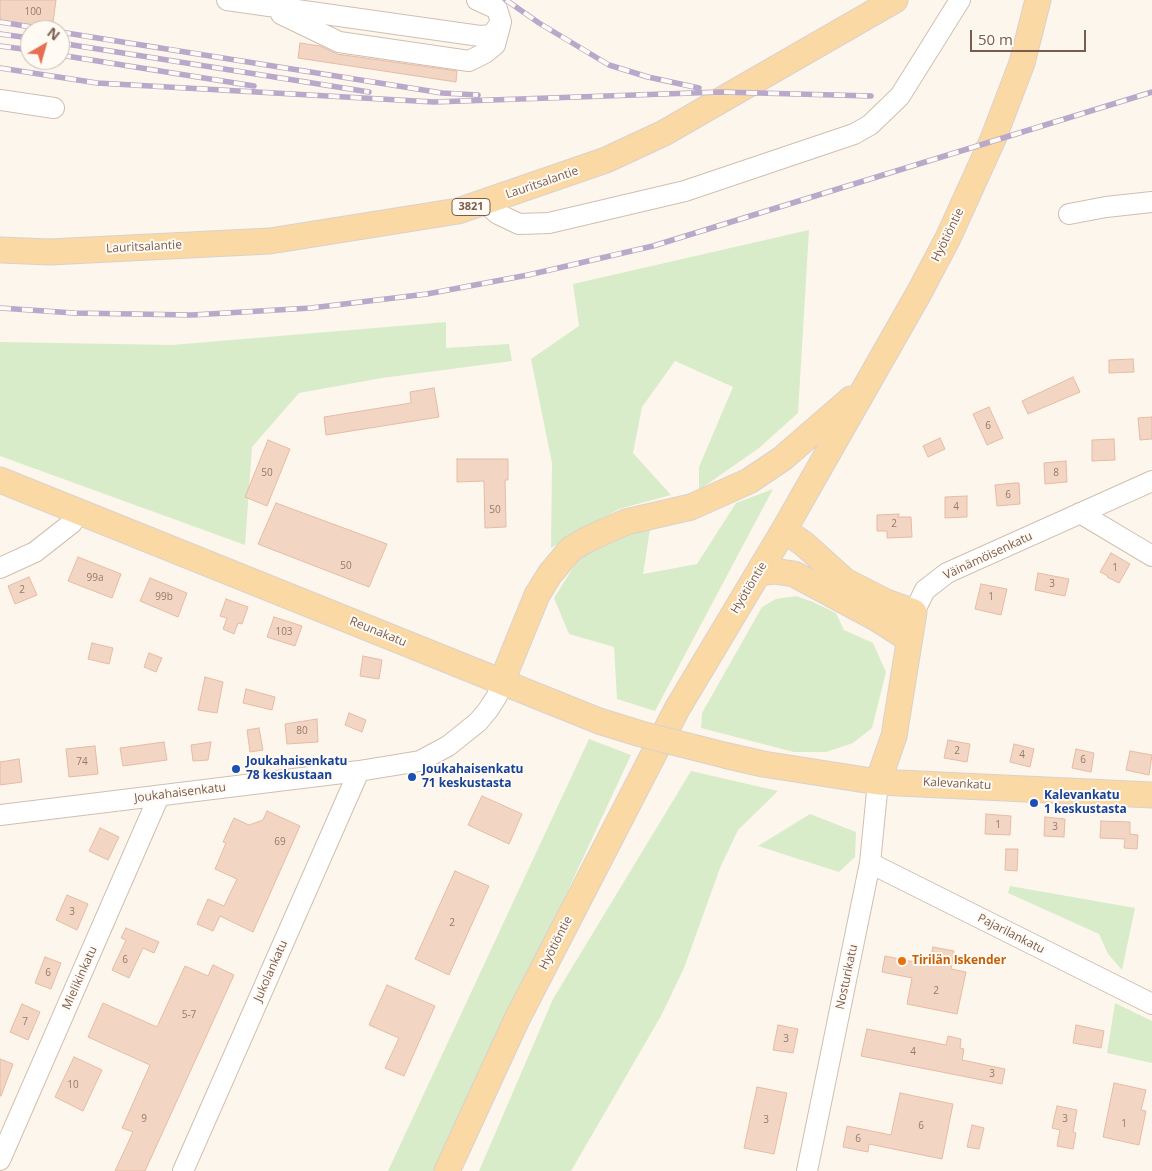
<!DOCTYPE html>
<html>
<head>
<meta charset="utf-8">
<style>
  body { margin:0 }
  #map { position:relative; width:1152px; height:1171px; overflow:hidden; background:#fdf6ec; font-family:"Open Sans",sans-serif }
  canvas { display:block }
  .north { position:absolute; left:20px; top:20px; width:50px; height:50px; box-sizing:border-box; background:#fffaf3; border:1px solid #cabbb1; border-radius:50%; rotate:38deg; font-size:14px; font-weight:700; line-height:20px; text-align:center; color:#7a5c4d }
  .north::after { content:''; display:block; margin:auto; width:18px; height:22px; background:#e76f51; clip-path:polygon(50% 0,100% 100%,50% 72%,0 100%) }
  .scale { position:absolute; left:970px; top:30px; width:116px; height:22px; box-sizing:border-box; border:2px solid #7a5c4d; border-top:0; padding-left:6px; font-size:15px; line-height:18px; white-space:nowrap; color:#7a5c4d; -webkit-text-stroke:4px #fffaf3; paint-order:stroke }
</style>
</head>
<body>
<div id="map">
<canvas width="1152" height="1171"></canvas>
<div class="north">N</div>
<div class="scale">50 m</div>
</div>
<script>
const ctx = document.querySelector('canvas').getContext('2d');
ctx.lineJoin = 'round';
function fillPath(path, color) { ctx.fillStyle = color; ctx.fill(path, 'evenodd'); }
const shape = rows => new Path2D(rows.map(r => 'M' + r).join(''));
function trace(path, color, width, dash) { ctx.strokeStyle = color; ctx.lineWidth = width; ctx.lineCap = dash ? 'butt' : 'round'; ctx.setLineDash(dash || []); ctx.stroke(path); }
function drawText(font, color, halo, rows, align = 'center') {
  ctx.font = font + ' "Open Sans",sans-serif'; ctx.lineWidth = 4; ctx.setLineDash([]); ctx.textBaseline = 'middle'; ctx.strokeStyle = halo; ctx.fillStyle = color; for (const [text, x, y, turn = 0] of rows) {
    ctx.save(); ctx.translate(x, y); ctx.rotate((+turn || 0) * Math.PI / 180); ctx.textAlign = isNaN(turn) ? turn : align; if (halo) ctx.strokeText(text, 0, 0); ctx.fillText(text, 0, 0); ctx.restore();
  }
}
fillPath(shape([
  [809,230,798,413,759,448,699,490,699,467,733,387,675,361,642,407,633,453,671,495,619,509,551,548,552,463,531,359,579,326,573,284],
  [446,322,446,348,509,344,512,361,382,378,299,393,252,447,245,545,0,456,0,342,172,345],
  [773,489,655,711,617,699,614,647,569,634,554,598,578,560,605,539,650,529,643,574,697,564,736,503],
  [796,596,813,602,836,613,844,630,873,643,886,672,872,728,853,743,826,752,794,752,701,728,702,713,762,607,776,599],
  [589,739,631,755,437,1171,388,1171],
  [691,771,778,791,738,830,720,868,684,968,661,1016,571,1171,479,1171,553,999],
  [810,814,856,832,855,857,839,872,758,846],
  [1010,886,1135,908,1122,970,1108,954,1099,934,1008,893],
  [1115,1003,1152,1021,1152,1063,1107,1053]
]), '#d8ecc9');
const building = shape([
  [0,0,56,0,52,30,0,22,0,0],
  [300,43,320,46,337,54,457,71,456,82,298,58,300,43],
  [1133,359,1134,372,1109,373,1109,360,1133,359],
  [1073,377,1080,392,1028,414,1022,401,1073,377],
  [434,388,439,417,326,435,324,417,411,403,410,392,434,388],
  [989,407,1003,438,987,445,973,414,989,407],
  [1152,417,1152,439,1140,440,1138,418,1152,417],
  [940,438,945,449,928,457,923,446,940,438],
  [1114,439,1115,460,1092,461,1092,440,1114,439],
  [268,440,290,449,267,506,245,497,268,440],
  [457,459,508,459,508,480,505,480,506,527,485,528,484,481,457,482,457,459],
  [1066,461,1067,482,1045,484,1044,463,1066,461],
  [1014,483,1019,483,1020,504,997,506,995,485,1014,483],
  [967,496,967,517,945,518,945,497,967,496],
  [276,503,387,544,369,587,258,544,276,503],
  [899,514,898,517,911,517,912,537,887,538,887,531,877,531,877,515,899,514],
  [1111,553,1130,564,1119,583,1107,577,1108,576,1100,572,1111,553],
  [78,557,121,574,112,598,68,581,78,557],
  [1038,573,1069,579,1065,596,1035,590,1038,573],
  [29,577,37,595,15,604,8,586,29,577],
  [150,578,187,593,178,617,140,601,150,578],
  [981,584,1007,589,1001,615,975,609,981,584],
  [226,599,248,607,242,624,238,623,234,634,223,629,227,618,220,616,226,599],
  [274,617,302,626,295,646,267,637,274,617],
  [92,643,113,648,109,664,88,659,92,643],
  [149,653,162,658,156,672,144,667,149,653],
  [363,656,382,660,379,679,360,676,363,656],
  [205,677,223,682,217,713,198,710,205,677],
  [246,689,275,697,272,710,243,703,246,689],
  [349,713,366,720,362,732,345,725,349,713],
  [317,719,318,742,287,744,285,724,317,719],
  [259,728,263,750,250,752,247,730,259,728],
  [948,740,970,744,967,762,944,758,948,740],
  [164,742,167,760,123,766,120,748,164,742],
  [211,742,208,760,193,761,191,745,211,742],
  [1014,744,1034,749,1030,767,1010,762,1014,744],
  [95,746,98,774,69,777,66,749,95,746],
  [1076,749,1094,753,1091,772,1072,768,1076,749],
  [1130,751,1152,755,1149,775,1126,770,1130,751],
  [19,759,22,782,0,785,0,762,19,759],
  [482,796,522,814,509,844,468,825,482,796],
  [267,811,300,826,253,932,220,916,213,931,197,924,208,899,224,906,237,879,215,869,226,843,223,842,234,818,249,825,263,820,267,811],
  [986,814,1011,816,1010,835,985,834,986,814],
  [1045,817,1065,819,1064,837,1044,836,1045,817],
  [1101,821,1130,822,1130,834,1138,835,1137,849,1124,848,1125,839,1100,838,1101,821],
  [100,828,119,837,108,860,89,851,100,828],
  [1006,849,1018,849,1017,871,1005,870,1006,849],
  [455,871,489,886,449,975,415,959,455,871],
  [67,895,88,904,77,930,56,920,67,895],
  [126,928,159,942,154,953,143,948,129,978,112,970,126,940,121,938,126,928],
  [933,947,954,951,951,969,966,972,957,1014,907,1004,912,978,882,972,885,956,929,965,933,947],
  [45,957,61,963,51,989,35,983,45,957],
  [213,965,234,975,145,1171,115,1171,133,1132,122,1128,150,1065,88,1037,103,1003,157,1027,185,966,208,976,213,965],
  [387,985,435,1006,404,1076,385,1068,399,1038,369,1025,387,985],
  [22,1004,40,1012,28,1040,10,1032,22,1004],
  [778,1025,798,1029,793,1053,773,1050,778,1025],
  [1076,1025,1104,1031,1101,1048,1073,1043,1076,1025],
  [867,1029,946,1045,948,1036,961,1039,960,1048,964,1049,962,1060,1005,1069,1002,1084,861,1056,867,1029],
  [74,1057,102,1070,83,1111,55,1097,74,1057],
  [0,1059,13,1064,1,1096,0,1096,0,1059],
  [1114,1083,1146,1090,1141,1110,1146,1111,1139,1145,1103,1137,1114,1083],
  [757,1087,787,1093,774,1154,744,1148,757,1087],
  [900,1093,953,1104,942,1159,869,1144,868,1152,843,1147,847,1126,891,1135,900,1093],
  [1057,1106,1077,1110,1073,1132,1076,1133,1073,1149,1057,1146,1060,1130,1052,1128,1057,1106],
  [972,1125,984,1128,979,1149,967,1147,972,1125]
]);
fillPath(building, '#f3d5c3');
trace(building, '#e6bba3', 1);
const minor = shape([
  [227,0,480,36,492,35,501,22,497,9,477,0],
  [281,14,339,42,469,61,485,53,495,45,500,26],
  [0,100,54,108],
  [485,203,498,214,519,224,549,223,685,191,854,134,870,125,900,96,960,0],
  [1069,214,1106,207,1152,202],
  [1080,513,1152,556],
  [0,568,35,552,72,523,78,510],
  [914,612,925,590,947,573,1152,481],
  [0,815,359,771,420,761,448,746,478,722,488,710,497,696,502,681],
  [870,863,1152,1004],
  [0,1160,159,796],
  [183,1171,359,771],
  [807,1171,870,863,878,782]
]);
const major = shape([
  [0,250,50,252,270,241,458,211,606,160,664,133,895,0],
  [0,480,599,721],
  [784,530,804,544,845,581,886,602,914,612,894,736,878,782],
  [758,573,774,571,794,574,876,618,909,639],
  [502,681,537,595,550,574,571,549,588,539,626,522,691,507,749,481,783,458,851,399],
  [728,756,763,764,878,782,1152,795],
  [447,1171,517,1019,677,709,784,530,919,293,948,238,993,139,1022,63,1038,0]
]);
trace(minor, '#d1beb0', 22);
trace(major, '#dad1cd', 27);
trace(minor, '#fff', 20);
trace(major, '#fbd9a5', 25);
const rail = shape([
  [506,0,539,23,609,65,648,77,699,88],
  [0,22,50,30],
  [60,32,442,93,478,95],
  [0,34,30,38],
  [60,43,369,92],
  [0,46,30,50],
  [60,55,254,86],
  [0,68,97,83,434,102,721,92,871,96],
  [0,308,74,313,192,315,311,308,427,294,528,275,653,246,1152,92]
]);
trace(rail, '#b9a8c9', 5.5);
trace(rail, '#fffaf3', 4, [11]);
const majorBridge = shape([
  [599,721,641,734,728,756]
]);
trace(majorBridge, '#dad1cd', 27, []);
trace(majorBridge, '#fbd9a5', 25);
for (const [x, y, r, color] of [
  [236,769,5,"#1a4fb4"],
  [412,777,5,"#1a4fb4"],
  [1034,803,5,"#1a4fb4"],
  [902,961,5,"#e8710a"]
]) { const dot = new Path2D(); dot.arc(x, y, r, 0, 2 * Math.PI); ctx.fillStyle = color; ctx.fill(dot); trace(dot, '#fffaf3', 2); }
drawText('10px', '#987a6a', null, [
  ["100",33,12],
  ["6",988,426],
  ["50",267,473],
  ["8",1056,473],
  ["6",1008,495],
  ["4",956,507],
  ["50",495,510],
  ["2",894,524],
  ["50",346,566],
  ["1",1115,568],
  ["99a",95,578],
  ["3",1052,584],
  ["2",22,590],
  ["99b",164,597],
  ["1",991,597],
  ["103",284,632],
  ["80",302,731],
  ["2",957,751],
  ["4",1022,755],
  ["6",1083,760],
  ["74",82,762],
  ["1",998,825],
  ["3",1055,827],
  ["69",280,842],
  ["3",72,912],
  ["2",452,923],
  ["6",125,960],
  ["6",48,973],
  ["2",936,991],
  ["5-7",189,1015],
  ["7",25,1022],
  ["3",786,1039],
  ["4",913,1052],
  ["3",992,1074],
  ["10",73,1085],
  ["9",144,1119],
  ["3",1065,1119],
  ["3",766,1120],
  ["1",1124,1124],
  ["6",921,1126],
  ["6",858,1139]
]);
for (const [x, y, w] of [
  [471,207,38]
]) { const box = new Path2D(); box.roundRect(x - w / 2, y - 8.5, w, 17, 4); ctx.fillStyle = '#fffaf3'; ctx.fill(box); trace(box, '#7a5c4d', 1); }
drawText('bold 11px', '#7a5c4d', null, [
  ["3821",471,207]
]);
drawText('12px', '#7a5c4d', '#fffaf3', [
  ["Lauritsalantie",542,183,-19],
  ["Hyötiöntie",948,235,-64],
  ["Lauritsalantie",144,247,-3],
  ["Väinämöisenkatu",988,556,-25],
  ["Hyötiöntie",749,588,-59],
  ["Reunakatu",378,632,22],
  ["Kalevankatu",957,784,3],
  ["Joukahaisenkatu",180,793,-7],
  ["Pajarilankatu",1011,934,27],
  ["Hyötiöntie",556,943,-63],
  ["Jukolankatu",271,971,-66],
  ["Nosturikatu",847,977,-78],
  ["Mielikinkatu",80,978,-66]
]);
drawText('bold 12px', '#164399', '#fffaf3', [
  ["Joukahaisenkatu",246,762],
  ["78 keskustaan",246,776],
  ["Joukahaisenkatu",422,770],
  ["71 keskustasta",422,784],
  ["Kalevankatu",1044,796],
  ["1 keskustasta",1044,810]
], 'left');
drawText('bold 12px', '#c56008', '#fffaf3', [
  ["Tirilän Iskender",912,961]
], 'left');
</script>
</body>
</html>
